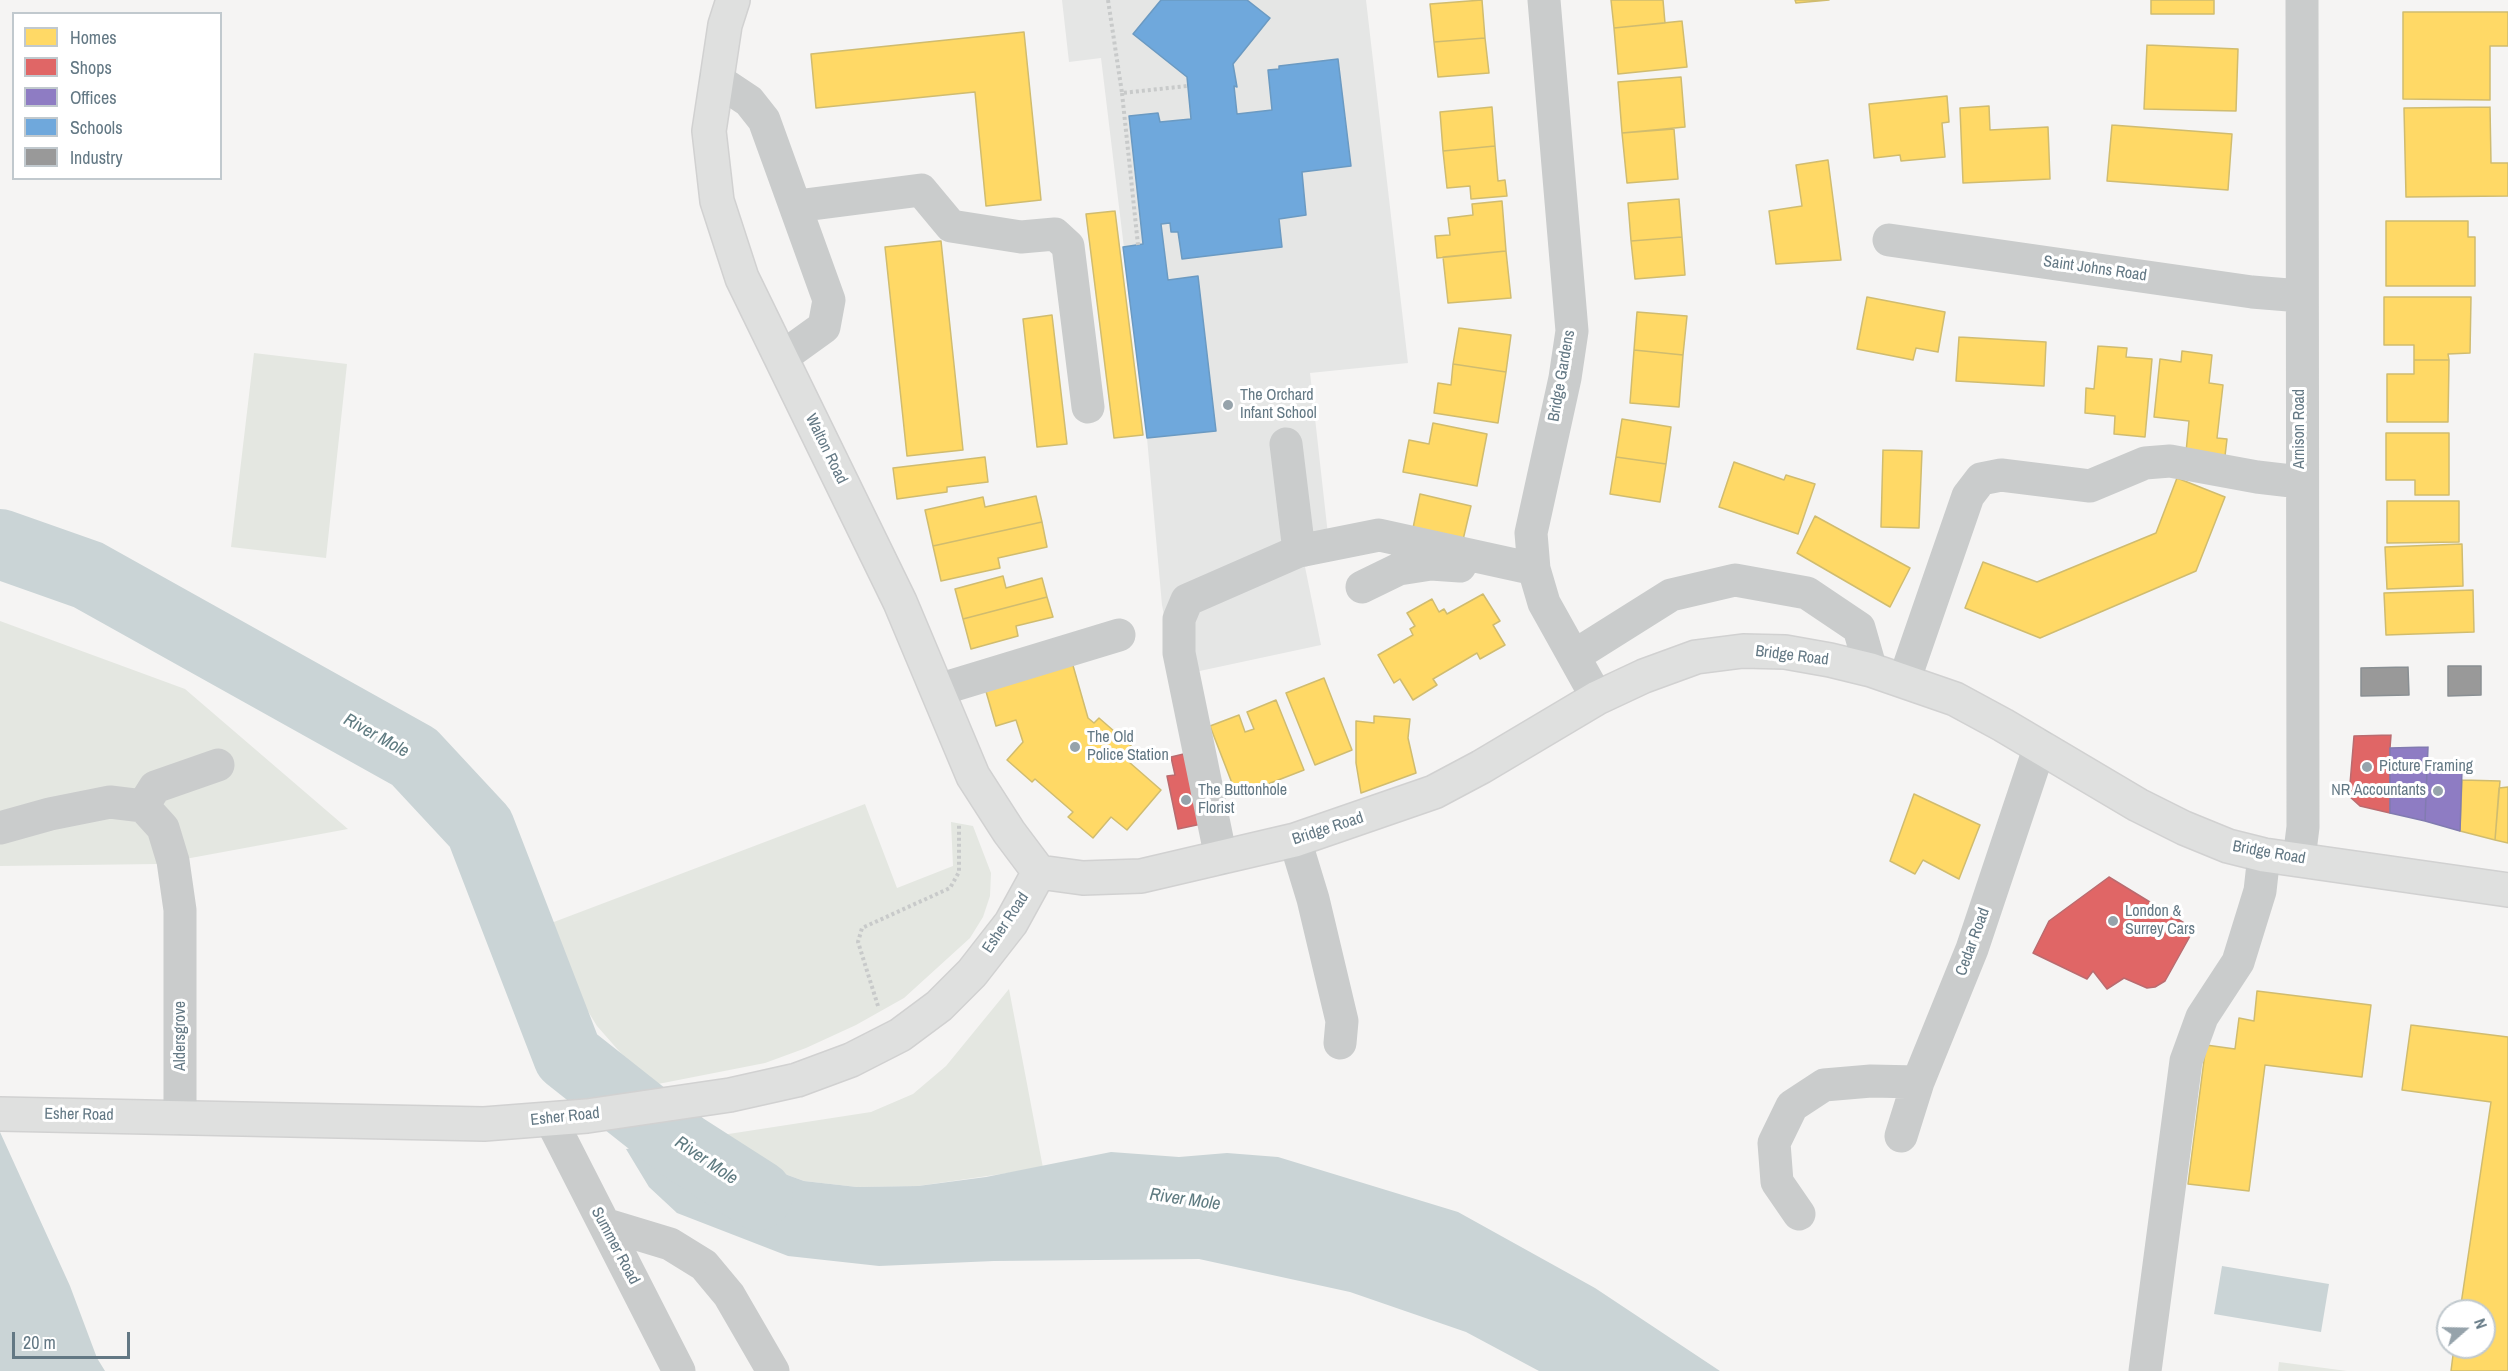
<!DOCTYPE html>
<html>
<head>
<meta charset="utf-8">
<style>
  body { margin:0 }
  #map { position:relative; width:2508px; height:1371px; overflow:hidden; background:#f5f4f3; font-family:"Archivo Narrow",sans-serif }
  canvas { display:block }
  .legend { position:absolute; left:12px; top:12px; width:210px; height:168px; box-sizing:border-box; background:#fff; border:2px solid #c1c9ce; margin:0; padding:8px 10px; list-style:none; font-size:18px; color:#637884 }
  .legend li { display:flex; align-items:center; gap:12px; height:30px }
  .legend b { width:30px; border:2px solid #c1c9ce }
  .north { position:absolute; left:2436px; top:1299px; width:60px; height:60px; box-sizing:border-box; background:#fff; border:2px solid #c1c9ce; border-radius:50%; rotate:70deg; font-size:16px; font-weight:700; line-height:24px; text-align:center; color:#637884 }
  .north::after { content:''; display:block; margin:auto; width:21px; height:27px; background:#96a3ab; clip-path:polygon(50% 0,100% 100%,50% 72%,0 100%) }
  .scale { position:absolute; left:12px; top:1332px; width:118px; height:27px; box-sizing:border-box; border:3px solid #637884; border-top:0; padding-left:8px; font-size:18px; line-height:21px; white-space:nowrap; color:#637884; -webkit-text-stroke:4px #fff; paint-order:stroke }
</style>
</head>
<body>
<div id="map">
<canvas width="2508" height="1371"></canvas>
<ul class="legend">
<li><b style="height:16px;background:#ffd966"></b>Homes</li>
<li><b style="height:16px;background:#e06666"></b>Shops</li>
<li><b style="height:16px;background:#8e7cc3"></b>Offices</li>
<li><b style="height:16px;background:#6fa8dc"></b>Schools</li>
<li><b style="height:16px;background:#999"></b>Industry</li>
</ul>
<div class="north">N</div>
<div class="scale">20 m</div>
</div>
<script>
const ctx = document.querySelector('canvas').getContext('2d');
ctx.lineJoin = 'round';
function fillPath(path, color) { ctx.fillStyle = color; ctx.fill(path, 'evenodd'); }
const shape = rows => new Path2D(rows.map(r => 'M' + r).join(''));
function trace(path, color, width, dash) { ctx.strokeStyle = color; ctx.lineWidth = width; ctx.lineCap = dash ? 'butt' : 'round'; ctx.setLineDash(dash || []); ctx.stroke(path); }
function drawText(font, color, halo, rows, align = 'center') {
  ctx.font = font + ' "Archivo Narrow",sans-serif'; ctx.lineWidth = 6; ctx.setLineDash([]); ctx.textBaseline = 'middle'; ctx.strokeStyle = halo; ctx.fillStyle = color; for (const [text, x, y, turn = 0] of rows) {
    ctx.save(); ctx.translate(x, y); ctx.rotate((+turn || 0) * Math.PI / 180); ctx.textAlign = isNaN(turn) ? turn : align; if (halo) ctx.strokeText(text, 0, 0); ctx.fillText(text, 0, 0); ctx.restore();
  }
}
fillPath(shape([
  [1062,0,1366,0,1408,363,1310,373,1328,535,1385,543,1305,567,1321,645,1195,672,1206,823,1162,605,1147,438,1101,58,1069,62]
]), '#e5e6e5');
fillPath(shape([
  [254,353,347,364,326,558,231,547],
  [0,621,185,689,348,829,158,864,0,866],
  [865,804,897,888,953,866,951,822,973,826,991,873,990,896,983,917,970,938,904,998,856,1025,806,1048,765,1063,658,1084,626,1059,597,1026,570,982,546,925],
  [1009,989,1043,1168,918,1186,857,1187,804,1181,760,1165,709,1137,871,1112,913,1094,946,1066],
  [2279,1362,2347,1371,2278,1371]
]), '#e4e7e1');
fillPath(shape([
  [0,1132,70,1286,97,1358,105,1371,0,1371],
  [709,1137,760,1165,804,1181,857,1187,918,1186,986,1177,1111,1152,1179,1157,1227,1153,1278,1157,1458,1212,1595,1288,1720,1371,1539,1371,1466,1332,1350,1292,1199,1259,994,1261,879,1266,788,1256,677,1213,649,1187,626,1149],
  [2222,1266,2329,1284,2321,1332,2214,1314]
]), '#cad4d6');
const homes = shape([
  [1482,0,1485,38,1434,42,1430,4,1482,0],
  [1611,0,1663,0,1665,23,1614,28,1611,0],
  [1795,0,1829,0,1796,3,1795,0],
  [2151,0,2214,0,2214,14,2151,14,2151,0],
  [2403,12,2508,12,2508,46,2490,46,2490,100,2403,99,2403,12],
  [1682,21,1687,67,1618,74,1614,28,1682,21],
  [1024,32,1041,200,986,206,975,92,816,108,811,54,1024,32],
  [1485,38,1489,73,1438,77,1434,42,1485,38],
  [2147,45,2238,49,2236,111,2144,109,2147,45],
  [1681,77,1685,127,1622,133,1618,82,1681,77],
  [1947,96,1949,122,1942,123,1945,157,1901,161,1900,155,1874,158,1869,104,1947,96],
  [1989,106,1990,130,2048,127,2050,179,1963,183,1960,108,1989,106],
  [1492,107,1495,146,1443,151,1440,112,1492,107],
  [2490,107,2491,163,2508,163,2508,196,2406,197,2404,108,2490,107],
  [2112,125,2232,134,2228,190,2107,181,2112,125],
  [1674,129,1678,179,1627,183,1622,133,1674,129],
  [1495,146,1498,181,1505,180,1507,196,1471,199,1470,186,1447,188,1443,151,1495,146],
  [1828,160,1841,260,1776,264,1769,211,1802,206,1796,165,1828,160],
  [1679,199,1682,237,1631,241,1628,203,1679,199],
  [1502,201,1506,251,1437,258,1435,236,1450,235,1448,218,1473,215,1472,204,1502,201],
  [1115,211,1143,435,1114,438,1086,214,1115,211],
  [2386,221,2468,221,2468,237,2475,237,2475,286,2386,286,2386,221],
  [1682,237,1685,275,1635,279,1631,241,1682,237],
  [941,241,963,450,907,456,885,247,941,241],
  [1506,251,1511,298,1448,303,1443,257,1506,251],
  [1867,297,1945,312,1938,352,1916,348,1913,360,1857,349,1867,297],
  [2384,297,2471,297,2470,353,2448,354,2449,360,2414,360,2414,345,2384,345,2384,297],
  [1637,312,1687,316,1683,355,1634,350,1637,312],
  [1052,315,1067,444,1037,447,1023,319,1052,315],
  [1459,328,1511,335,1506,372,1453,364,1459,328],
  [1959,337,2046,342,2044,386,1956,381,1959,337],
  [2098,346,2127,348,2126,357,2152,359,2145,437,2114,434,2115,416,2085,413,2086,388,2094,389,2098,346],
  [1634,350,1683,355,1679,407,1630,403,1634,350],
  [2182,351,2212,355,2209,383,2223,385,2217,438,2227,439,2225,456,2186,452,2189,421,2154,417,2160,359,2181,362,2182,351],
  [2414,360,2449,360,2448,422,2387,422,2387,374,2414,374,2414,360],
  [1453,364,1506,372,1498,423,1434,413,1438,383,1451,385,1453,364],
  [1622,419,1671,427,1666,464,1616,457,1622,419],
  [1433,423,1487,434,1477,486,1403,472,1409,440,1429,444,1433,423],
  [2386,433,2449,433,2449,495,2415,495,2415,480,2386,480,2386,433],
  [1883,450,1922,451,1919,528,1881,527,1883,450],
  [985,457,988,482,947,487,947,492,897,499,893,468,985,457],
  [1616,457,1666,464,1660,502,1610,494,1616,457],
  [1734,462,1784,480,1786,475,1815,484,1798,534,1719,507,1734,462],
  [2177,478,2225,497,2196,571,2040,638,1965,608,1983,562,2037,582,2156,533,2177,478],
  [1420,494,1471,506,1462,544,1412,533,1420,494],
  [1036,496,1042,522,933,546,925,510,983,497,985,507,1036,496],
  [2387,501,2459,501,2459,542,2387,543,2387,501],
  [1815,516,1910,568,1890,607,1797,553,1815,516],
  [1042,522,1047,547,998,558,1000,568,941,581,933,546,1042,522],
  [2462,544,2463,586,2387,589,2385,547,2462,544],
  [1003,576,1006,588,1042,578,1047,597,963,619,955,589,1003,576],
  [2473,590,2474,632,2386,635,2384,593,2473,590],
  [1483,594,1500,621,1493,625,1505,645,1480,659,1477,653,1433,679,1437,685,1413,700,1400,679,1394,683,1378,655,1413,635,1410,629,1415,626,1407,613,1432,599,1439,612,1444,609,1447,614,1483,594],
  [1047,597,1053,617,1016,626,1018,636,971,649,963,619,1047,597],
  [1072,662,1088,718,1094,723,1099,718,1138,752,1129,762,1161,790,1127,830,1111,817,1093,838,1068,817,1073,812,1035,779,1032,782,1007,760,1023,742,1016,720,996,726,985,688,1072,662],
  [1324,678,1352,750,1315,765,1286,693,1324,678],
  [1276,700,1304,770,1237,796,1210,726,1239,715,1245,732,1254,729,1247,712,1276,700],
  [1374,716,1410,719,1408,738,1416,773,1361,793,1356,763,1356,721,1374,723,1374,716],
  [2462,780,2500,781,2495,840,2460,831,2462,780],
  [2508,787,2508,843,2495,840,2499,788,2508,787],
  [1914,794,1980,825,1959,879,1923,860,1915,874,1890,861,1914,794],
  [2257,991,2371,1005,2362,1077,2265,1065,2249,1191,2188,1184,2206,1045,2235,1049,2239,1018,2254,1021,2257,991],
  [2411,1025,2508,1037,2508,1371,2451,1371,2454,1347,2484,1347,2484,1311,2460,1311,2491,1102,2402,1090,2411,1025]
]);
fillPath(homes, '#ffd966');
trace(homes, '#d0bc6f', 1.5);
const shops = shape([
  [2391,735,2390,748,2390,813,2360,806,2349,796,2354,736,2391,735],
  [1192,752,1206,823,1178,829,1167,776,1175,775,1171,757,1192,752],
  [2109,877,2194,929,2165,981,2155,987,2147,988,2124,978,2107,989,2093,971,2087,979,2033,953,2049,921,2109,877]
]);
fillPath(shops, '#e06666');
trace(shops, '#ba6b6f', 1.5);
const offices = shape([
  [2428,747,2425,821,2390,813,2390,748,2428,747],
  [2427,770,2462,770,2460,831,2425,821,2427,770]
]);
fillPath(offices, '#8e7cc3');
trace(offices, '#817bb0', 1.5);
const schools = shape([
  [1161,0,1247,0,1270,18,1233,64,1237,87,1234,86,1237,114,1272,110,1268,70,1279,69,1279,66,1338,59,1351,166,1302,172,1306,215,1279,219,1282,247,1182,259,1178,232,1171,232,1170,223,1161,224,1168,280,1198,276,1216,431,1147,438,1123,247,1143,244,1129,116,1158,113,1160,122,1191,119,1187,77,1133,34,1161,0]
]);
fillPath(schools, '#6fa8dc');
trace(schools, '#6b9ac2', 1.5);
const industry = shape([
  [2448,666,2481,666,2481,695,2448,696,2448,666],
  [2408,667,2409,695,2361,696,2361,668,2408,667]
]);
fillPath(industry, '#999');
trace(industry, '#898f93', 1.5);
trace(shape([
  [0,544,88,575,414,757,480,828,568,1056,683,1147,758,1195]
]), '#cad4d6', 70);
const major = shape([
  [733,0,725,25,709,131,717,201,742,278,900,602,973,776,1009,832,1039,872],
  [1039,872,1083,878,1141,876,1295,840,1434,792,1481,767,1597,698,1644,676,1696,657,1743,651,1785,652,1830,660,1871,670,1955,699,2003,725,2138,805,2184,828,2228,846,2264,855,2508,890],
  [0,1114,484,1124,587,1116,730,1095,797,1080,851,1060,900,1035,939,1006,972,973,1011,923,1039,872]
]);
trace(major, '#d1d1d1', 36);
trace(shape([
  [1108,0,1122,93,1187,86],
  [1122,93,1138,245],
  [878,1006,858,942,862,928,950,888,959,872,959,825]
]), '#c8caca', 4, [3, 3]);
trace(shape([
  [1544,0,1572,331,1565,378,1531,533,1534,569,1544,603,1597,698],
  [716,79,749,101,764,120,829,300,824,327,781,358],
  [797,206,921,190,951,226,1021,237,1055,234,1068,246,1088,407],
  [1889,240,2252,292,2301,296],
  [1286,444,1299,551],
  [1362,587,1399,569,1431,564,1460,566],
  [1574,656,1671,595,1735,580,1807,593,1859,628,1871,670],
  [1904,681,1968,496,1981,479,2001,475,2090,486,2145,463,2170,461,2257,477,2300,482],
  [938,690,1119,635],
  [143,806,155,787,218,765],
  [0,828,50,814,110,802,143,806,163,828,173,861,180,910,180,1118],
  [1295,840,1313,899,1342,1021,1340,1043],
  [1221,858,1179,653,1179,619,1187,600,1299,551,1379,535,1534,569],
  [2299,859,2303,827,2302,0],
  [551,1120,679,1371],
  [1901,1136,1918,1082,1972,949,2040,746],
  [1799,1214,1777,1182,1774,1143,1792,1106,1824,1085,1871,1081,1918,1082],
  [604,1224,670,1244,704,1265,729,1295,773,1371],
  [2145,1371,2186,1061,2202,1017,2238,962,2260,891,2264,855]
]), '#cacccc', 33);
trace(major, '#dfe0df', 33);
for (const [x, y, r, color] of [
  [1228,405,6,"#96a3ab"],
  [1075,747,6,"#96a3ab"],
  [2367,767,6,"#96a3ab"],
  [2438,791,6,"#96a3ab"],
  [1186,800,6,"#96a3ab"],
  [2113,921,6,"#96a3ab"]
]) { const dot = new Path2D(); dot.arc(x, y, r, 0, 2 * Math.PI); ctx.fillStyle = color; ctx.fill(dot); trace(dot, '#fff', 2); }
drawText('16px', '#637884', '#fff', [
  ["Saint Johns Road",2095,269,8],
  ["Bridge Gardens",1562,376,-80],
  ["Arnison Road",2300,429,-90],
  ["Walton Road",826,449,64],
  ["Bridge Road",1792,656,7],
  ["Bridge Road",1328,829,-18],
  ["Bridge Road",2269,853,10],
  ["Esher Road",1006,923,-56],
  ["Cedar Road",1973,942,-70],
  ["Aldersgrove",181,1036,-90],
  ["Esher Road",79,1115,1],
  ["Esher Road",565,1117,-6],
  ["Summer Road",615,1246,62]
]);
drawText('16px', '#637884', '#fff', [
  ["The Orchard",1240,396],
  ["Infant School",1240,414],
  ["The Old",1087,738],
  ["Police Station",1087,756],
  ["Picture Framing",2379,767],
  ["The Buttonhole",1198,791],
  ["Florist",1198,809],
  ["NR Accountants",2426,791,"right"],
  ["London &",2125,912],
  ["Surrey Cars",2125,930]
], 'left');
drawText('italic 18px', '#5f7b81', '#fff', [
  ["River Mole",376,736,29],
  ["River Mole",706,1161,34],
  ["River Mole",1185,1200,8]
]);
</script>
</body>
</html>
